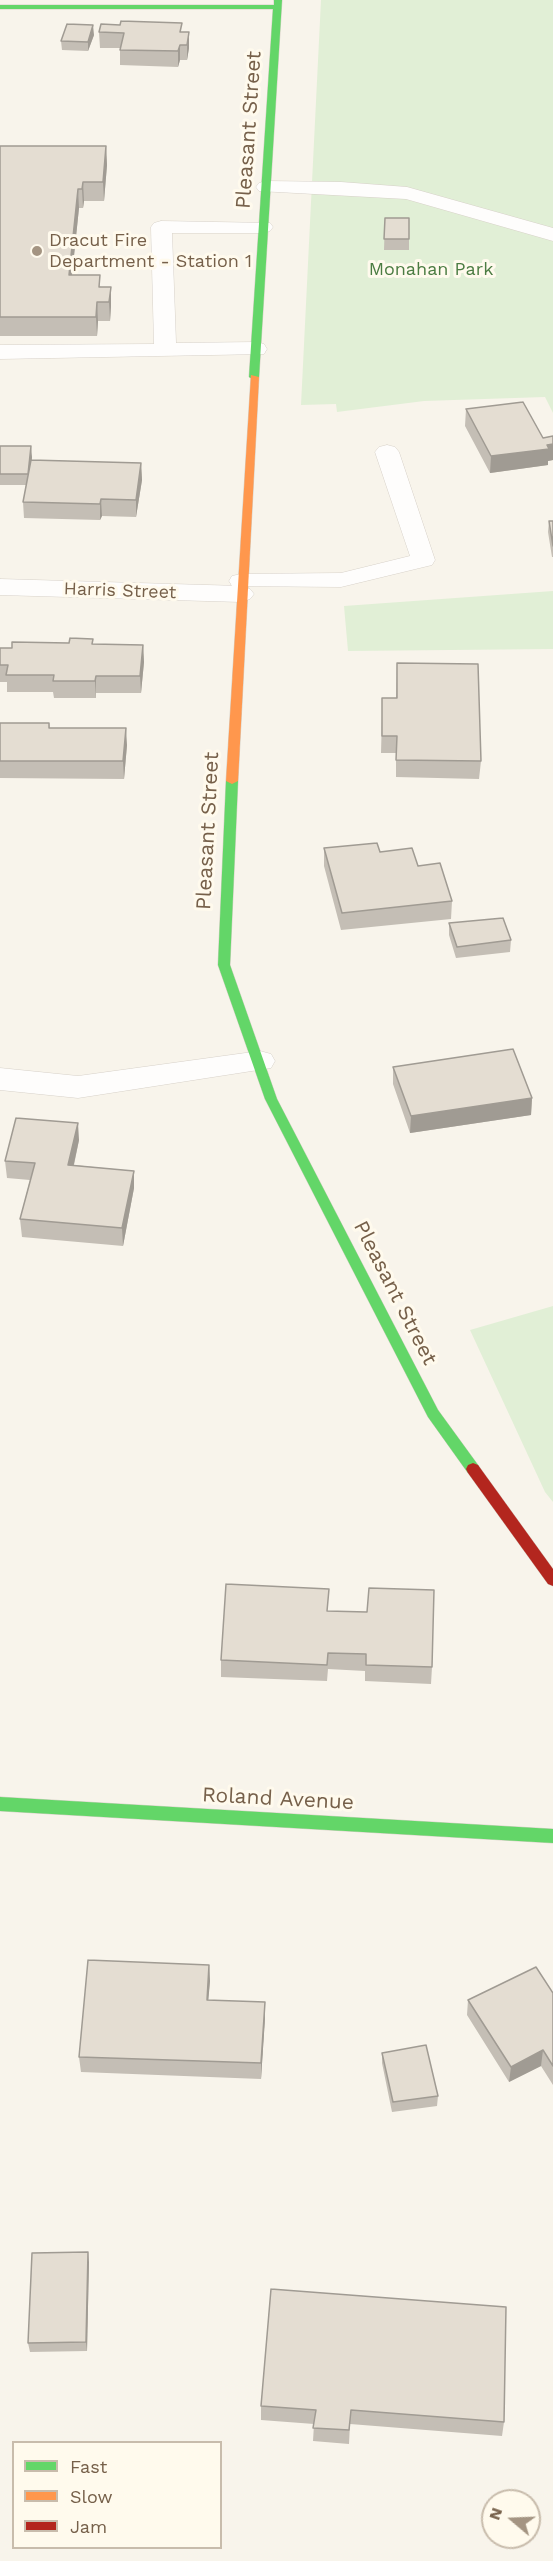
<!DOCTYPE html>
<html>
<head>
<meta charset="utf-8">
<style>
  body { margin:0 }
  #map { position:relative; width:553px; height:2561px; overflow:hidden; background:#f8f4eb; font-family:"Work Sans",sans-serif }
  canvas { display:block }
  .legend { position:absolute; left:12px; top:2441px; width:210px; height:108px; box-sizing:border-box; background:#fffaed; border:2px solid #c8bcac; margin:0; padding:8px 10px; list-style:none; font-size:18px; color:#76604a }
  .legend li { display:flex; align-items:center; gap:12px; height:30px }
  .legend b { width:30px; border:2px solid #c8bcac }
  .north { position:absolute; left:481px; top:2489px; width:60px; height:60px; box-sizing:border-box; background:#fffaed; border:2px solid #c8bcac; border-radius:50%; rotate:289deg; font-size:16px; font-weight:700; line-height:24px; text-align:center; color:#76604a }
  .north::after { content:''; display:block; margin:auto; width:21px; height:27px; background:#a49482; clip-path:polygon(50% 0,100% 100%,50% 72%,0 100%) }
</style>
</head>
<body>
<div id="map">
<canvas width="553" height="2561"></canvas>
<ul class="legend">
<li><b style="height:8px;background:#63d668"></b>Fast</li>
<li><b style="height:8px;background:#ff974d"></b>Slow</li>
<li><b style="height:8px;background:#b3261e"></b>Jam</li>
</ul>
<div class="north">N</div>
</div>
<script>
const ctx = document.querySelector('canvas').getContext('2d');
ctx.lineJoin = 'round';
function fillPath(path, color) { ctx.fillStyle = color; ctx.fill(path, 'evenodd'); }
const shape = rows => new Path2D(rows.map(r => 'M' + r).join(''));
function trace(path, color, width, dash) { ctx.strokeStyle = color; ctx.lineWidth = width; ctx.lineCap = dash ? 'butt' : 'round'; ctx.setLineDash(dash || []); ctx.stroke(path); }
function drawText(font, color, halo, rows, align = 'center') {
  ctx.font = font + ' "Work Sans",sans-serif'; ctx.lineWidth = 6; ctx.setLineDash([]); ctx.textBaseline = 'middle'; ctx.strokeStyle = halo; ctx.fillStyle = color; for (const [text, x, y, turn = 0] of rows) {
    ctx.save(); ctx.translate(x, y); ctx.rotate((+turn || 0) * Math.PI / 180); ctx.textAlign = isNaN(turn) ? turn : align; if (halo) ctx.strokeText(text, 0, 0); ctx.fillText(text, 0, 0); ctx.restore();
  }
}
fillPath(shape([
  [321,0,553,0,553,413,545,397,424,401,337,412,336,404,301,405],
  [553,591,553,649,348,651,344,606],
  [553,1306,553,1502,545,1492,470,1330]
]), '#e1efd6');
const lane = shape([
  [266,181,341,182,407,187,553,228,553,241,406,199,259,191,256,187,259,183,266,181],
  [161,221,270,223,273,227,270,231,263,233,172,233,176,343,256,342,264,344,267,349,264,354,0,359,0,345,154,344,151,227,154,223,161,221],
  [387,445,395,447,399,452,435,560,432,565,341,587,232,586,229,581,232,576,241,574,341,573,410,556,375,452,379,447,387,445]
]);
const street = shape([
  [0,579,241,586,250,589,254,594,250,599,241,602,0,595,0,579],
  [260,1051,271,1054,275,1061,271,1068,78,1098,0,1090,0,1068,78,1076,260,1051]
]);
const fast = shape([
  [274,0,282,0,259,377,254,380,249,377,273,9,0,9,0,5,274,5,274,0],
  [232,778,238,781,230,965,277,1099,438,1410,478,1465,480,1469,478,1473,468,1473,428,1417,265,1099,218,965,226,781,232,778],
  [0,1797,553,1829,553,1843,0,1811,0,1797]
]);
const slow = shape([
  [251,375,259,377,238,781,232,784,226,781,251,375]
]);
const jam = shape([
  [473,1463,478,1465,553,1569,553,1586,548,1584,468,1473,466,1469,468,1465,473,1463]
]);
trace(lane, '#d7d1c9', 1);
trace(street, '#d7d1c9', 1);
trace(fast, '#d6d0c6', 1);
trace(slow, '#d6d0c6', 1);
trace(jam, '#d6d0c6', 1);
fillPath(lane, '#fefdfc');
fillPath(street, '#fefdfc');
fillPath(fast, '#63d668');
fillPath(slow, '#ff974d');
fillPath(jam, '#b3261e');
fillPath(shape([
  [99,32,189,32,189,48,187,60,180,60,178,67,120,65,120,48,100,48],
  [94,35,88,51,62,50,61,41],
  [0,146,106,146,107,165,104,201,84,201,83,208,79,208,72,275,101,287,111,287,111,306,110,321,98,321,97,336,0,336],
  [385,218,409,218,409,250,384,250],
  [466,409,543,438,553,436,553,460,548,461,548,465,490,473,465,426],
  [0,446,32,457,32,460,141,463,142,480,136,517,102,516,100,520,24,518,23,502,26,485,0,485],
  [549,521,553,521,553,557,552,557,548,532],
  [93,644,143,645,144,662,141,693,96,693,96,698,54,698,53,692,7,692,7,682,0,682,0,665],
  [397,663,481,761,479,779,396,777,396,753,381,753,382,715,396,698],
  [0,723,49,723,50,728,127,745,124,779,0,778],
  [324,848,380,852,418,866,452,901,451,919,341,930,324,866],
  [449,923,511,940,510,952,456,958,449,935],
  [393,1067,532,1098,531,1115,410,1133,393,1084],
  [79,1140,74,1165,134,1171,134,1188,123,1246,22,1237,20,1219,30,1180,7,1178,5,1161],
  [328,1611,432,1667,431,1684,365,1681,365,1671,328,1669,327,1681,221,1677,221,1660],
  [209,1965,210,1981,208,2000,265,2018,261,2079,81,2072,79,2057],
  [553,1993,553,2085,541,2066,509,2082,467,2015,468,2000],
  [382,2053,438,2096,437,2106,392,2112,382,2063],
  [89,2262,87,2351,30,2352,28,2343],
  [271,2289,504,2422,502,2436,350,2424,349,2444,313,2441,314,2424,261,2420,261,2406]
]), '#c4beb5');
fillPath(shape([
  [93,25,94,35,88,51,88,42],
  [189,32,189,48,187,60,187,45],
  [180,45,180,60,178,67,178,51],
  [106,146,107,165,104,201,103,182],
  [83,182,84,201,83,208,82,189],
  [78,189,79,208,70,294,69,275],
  [111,287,111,306,110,321,109,302],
  [97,302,98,321,97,336,96,317],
  [553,444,553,460,548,461,548,465,490,473,491,456],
  [31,446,32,457,29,485,28,474],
  [141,463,142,480,136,517,136,500],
  [101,499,102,516,100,520,100,504],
  [143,645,144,662,141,693,140,676],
  [96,676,96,698,95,681],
  [126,728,127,745,124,779,123,761],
  [532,1098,531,1115,410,1133,411,1116],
  [78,1123,79,1140,70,1182,68,1165],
  [134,1171,134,1188,123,1246,122,1228],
  [209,1965,210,1981,207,2016,207,2000],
  [265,2002,265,2018,261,2079,261,2063],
  [543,2050,541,2066,509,2082,511,2067],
  [88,2252,89,2262,87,2351,86,2342]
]), '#a09b93');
const building = shape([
  [121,21,182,23,180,32,189,32,187,45,180,45,178,51,120,50,124,33,99,32,101,24,120,25,121,21],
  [67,24,93,25,88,42,61,41,67,24],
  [0,146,106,146,103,182,83,182,82,189,78,189,69,275,100,275,99,287,111,287,109,302,97,302,96,317,0,317,0,146],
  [385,218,409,218,409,239,384,239,385,218],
  [523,402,543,438,553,436,553,444,547,445,549,449,491,456,466,409,523,402],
  [0,446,31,446,28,474,0,474,0,446],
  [31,460,141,463,136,500,101,499,100,504,23,502,31,460],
  [549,521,553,521,553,546,549,521],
  [70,638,93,639,92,644,143,645,140,676,96,676,95,681,53,681,54,675,6,675,8,665,0,665,0,648,12,648,12,642,69,643,70,638],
  [397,663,478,664,481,761,396,760,397,736,382,736,382,698,397,698,397,663],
  [0,723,49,723,49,728,126,728,123,761,0,761,0,723],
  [377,843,380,852,412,848,418,866,440,863,452,901,342,913,324,848,377,843],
  [503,918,511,940,457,947,449,923,503,918],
  [513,1049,532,1098,411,1116,393,1067,513,1049],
  [16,1118,78,1123,68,1165,134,1171,122,1228,20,1219,35,1163,5,1161,16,1118],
  [226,1584,329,1589,327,1611,367,1612,369,1588,434,1590,432,1667,366,1665,366,1654,328,1653,327,1665,221,1660,226,1584],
  [88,1960,209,1965,207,2000,265,2002,261,2063,79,2057,88,1960],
  [536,1967,553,1993,553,2066,543,2050,511,2067,468,2000,536,1967],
  [426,2045,438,2096,393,2102,382,2053,426,2045],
  [88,2252,86,2342,28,2343,32,2253,88,2252],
  [271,2289,506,2307,504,2422,351,2410,349,2430,313,2428,316,2410,261,2406,271,2289]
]);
fillPath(building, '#e4ddd2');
trace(building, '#a09b93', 1.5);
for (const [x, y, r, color] of [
  [37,251,6,"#a49482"]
]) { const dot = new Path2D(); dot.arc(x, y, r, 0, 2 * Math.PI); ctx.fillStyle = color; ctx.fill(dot); trace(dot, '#fffaed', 2); }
drawText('18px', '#76604a', '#fffaed', [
  ["Dracut Fire",49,241],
  ["Department - Station 1",49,262]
], 'left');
drawText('18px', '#4b7c42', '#fffaed', [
  ["Monahan Park",431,270]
]);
drawText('18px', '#76604a', '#fffaed', [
  ["Harris Street",120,591,2]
]);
drawText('21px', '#76604a', '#fffaed', [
  ["Pleasant Street",249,130,-86],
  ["Pleasant Street",208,831,-87],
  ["Pleasant Street",395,1293,63],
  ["Roland Avenue",278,1799,3]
]);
</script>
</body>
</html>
